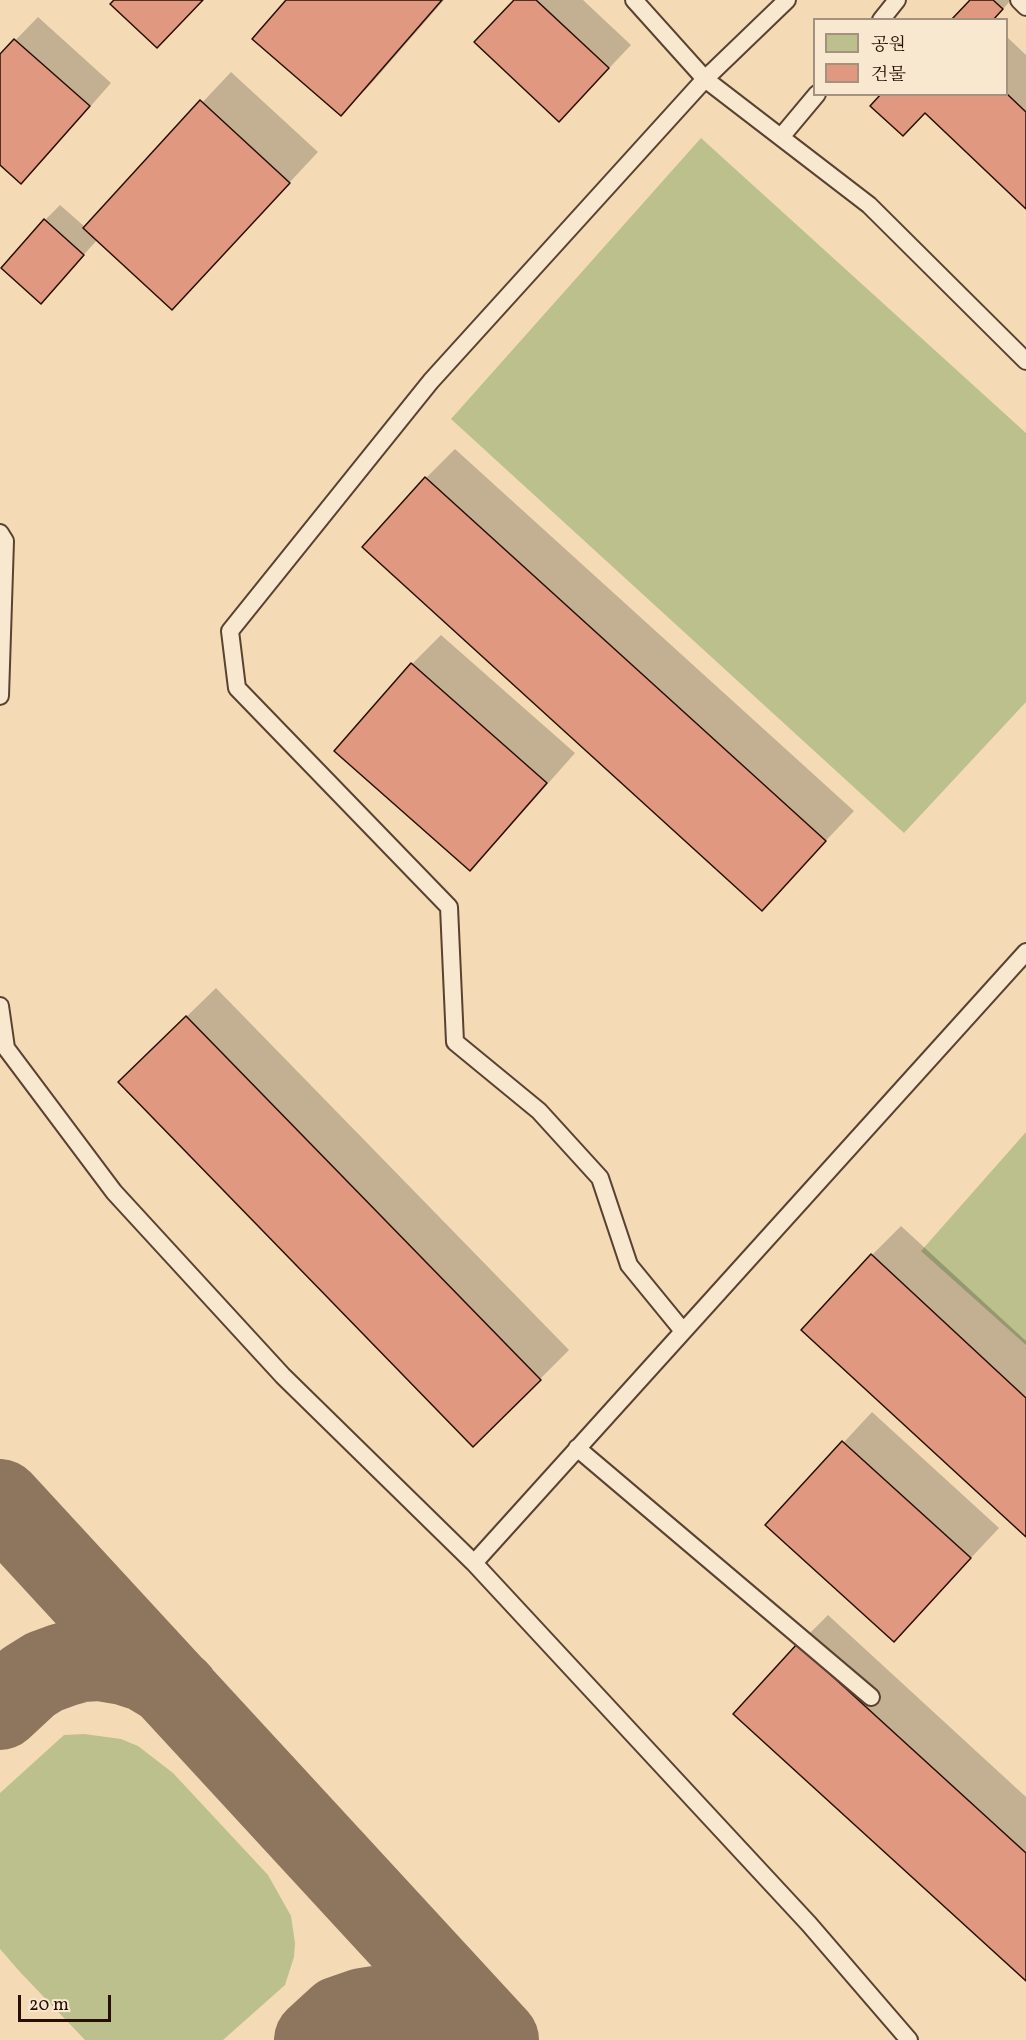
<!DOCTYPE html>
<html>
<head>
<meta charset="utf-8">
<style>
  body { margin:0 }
  #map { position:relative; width:1026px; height:2040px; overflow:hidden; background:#f4dbb6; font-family:Vollkorn,"Noto Serif KR",serif }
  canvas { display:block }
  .legend { position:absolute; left:813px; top:18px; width:195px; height:78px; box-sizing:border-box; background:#f8e8d0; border:2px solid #a4917f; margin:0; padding:8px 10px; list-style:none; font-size:18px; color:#270f05 }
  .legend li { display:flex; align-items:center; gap:12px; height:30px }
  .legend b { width:30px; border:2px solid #a4917f }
  .scale { position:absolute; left:18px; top:1995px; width:93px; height:27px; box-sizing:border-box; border:3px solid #270f05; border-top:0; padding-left:8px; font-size:18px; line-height:21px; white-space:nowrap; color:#270f05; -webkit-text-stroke:4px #f8e8d0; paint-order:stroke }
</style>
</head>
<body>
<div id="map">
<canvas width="1026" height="2040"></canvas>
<ul class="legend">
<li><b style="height:16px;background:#bcc08d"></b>공원</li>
<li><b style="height:16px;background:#e09880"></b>건물</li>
</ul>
<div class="scale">20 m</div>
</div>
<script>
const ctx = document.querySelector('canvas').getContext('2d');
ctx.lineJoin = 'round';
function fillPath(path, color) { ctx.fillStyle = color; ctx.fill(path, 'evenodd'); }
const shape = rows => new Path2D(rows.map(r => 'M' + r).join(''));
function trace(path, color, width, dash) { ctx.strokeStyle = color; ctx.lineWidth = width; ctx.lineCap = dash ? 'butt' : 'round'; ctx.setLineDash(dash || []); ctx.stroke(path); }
fillPath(shape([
  [701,138,1026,433,1026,702,904,833,451,419],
  [1026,1132,1026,1345,921,1251],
  [84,1734,121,1739,138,1746,173,1773,268,1875,291,1916,295,1943,294,1957,285,1985,223,2040,85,2040,20,1972,0,1949,0,1793,64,1735]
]), '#bcc08d');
fillPath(shape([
  [288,0,444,0,370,85,341,114],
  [516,0,583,0,631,45,581,98],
  [972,0,1011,0,993,20],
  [38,17,111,83,44,159,21,182,0,163,0,56],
  [1006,36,1026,55,1026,207,925,112,872,106,1006,94],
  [231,72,318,152,172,308,98,239,41,302,45,220,60,205,85,227],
  [455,449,854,811,762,908,426,478],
  [441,635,575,753,499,839,470,868,336,750,412,664],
  [216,988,569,1350,540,1379,149,1053],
  [901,1226,1026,1341,1026,1535,872,1255],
  [872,1412,999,1528,894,1640,767,1525],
  [828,1615,1026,1797,1026,1979,798,1645]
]), '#0003');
trace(shape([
  [0,1501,497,2040],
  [0,1708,28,1682,44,1672,63,1665,81,1660,100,1659,124,1663,146,1670,166,1682,178,1693],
  [316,2040,340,2018,363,2010,388,2006,414,2006,439,2010,463,2017,486,2028]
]), '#8e755e', 84);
const building = shape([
  [114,0,203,0,157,48,110,4,114,0],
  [286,0,442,0,341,116,252,39,286,0],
  [514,0,536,0,609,68,559,122,474,42,514,0],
  [970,0,993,0,1003,9,993,20,951,20,970,0],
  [14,39,90,106,21,184,0,165,0,54,14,39],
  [1006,93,1026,112,1026,209,925,113,903,136,870,106,881,94,1006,93],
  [200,100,290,183,172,310,83,228,200,100],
  [44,219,84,255,41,304,1,268,44,219],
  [425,477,826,841,762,911,362,547,425,477],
  [411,663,547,783,470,871,334,751,411,663],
  [186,1016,541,1380,473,1447,118,1082,186,1016],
  [871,1254,1026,1398,1026,1537,801,1330,871,1254],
  [842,1441,971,1558,894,1642,765,1525,842,1441],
  [797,1644,1026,1853,1026,1981,733,1714,797,1644]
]);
fillPath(building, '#e09880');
trace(building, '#270f05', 1.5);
const service = shape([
  [634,0,705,79,869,205,1026,361],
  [1019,0,1026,7],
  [881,20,897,0],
  [781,137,817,94],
  [0,533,5,541,0,696],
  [0,1006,6,1048,114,1192,283,1376,474,1563,1026,952],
  [683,1331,629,1265,600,1178,539,1111,455,1042,449,907,237,688,230,631,431,381,705,79,787,0],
  [577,1448,871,1697],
  [474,1563,809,1924,909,2040]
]);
trace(service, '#5a4231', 20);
trace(service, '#f8e8d0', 16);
</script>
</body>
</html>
